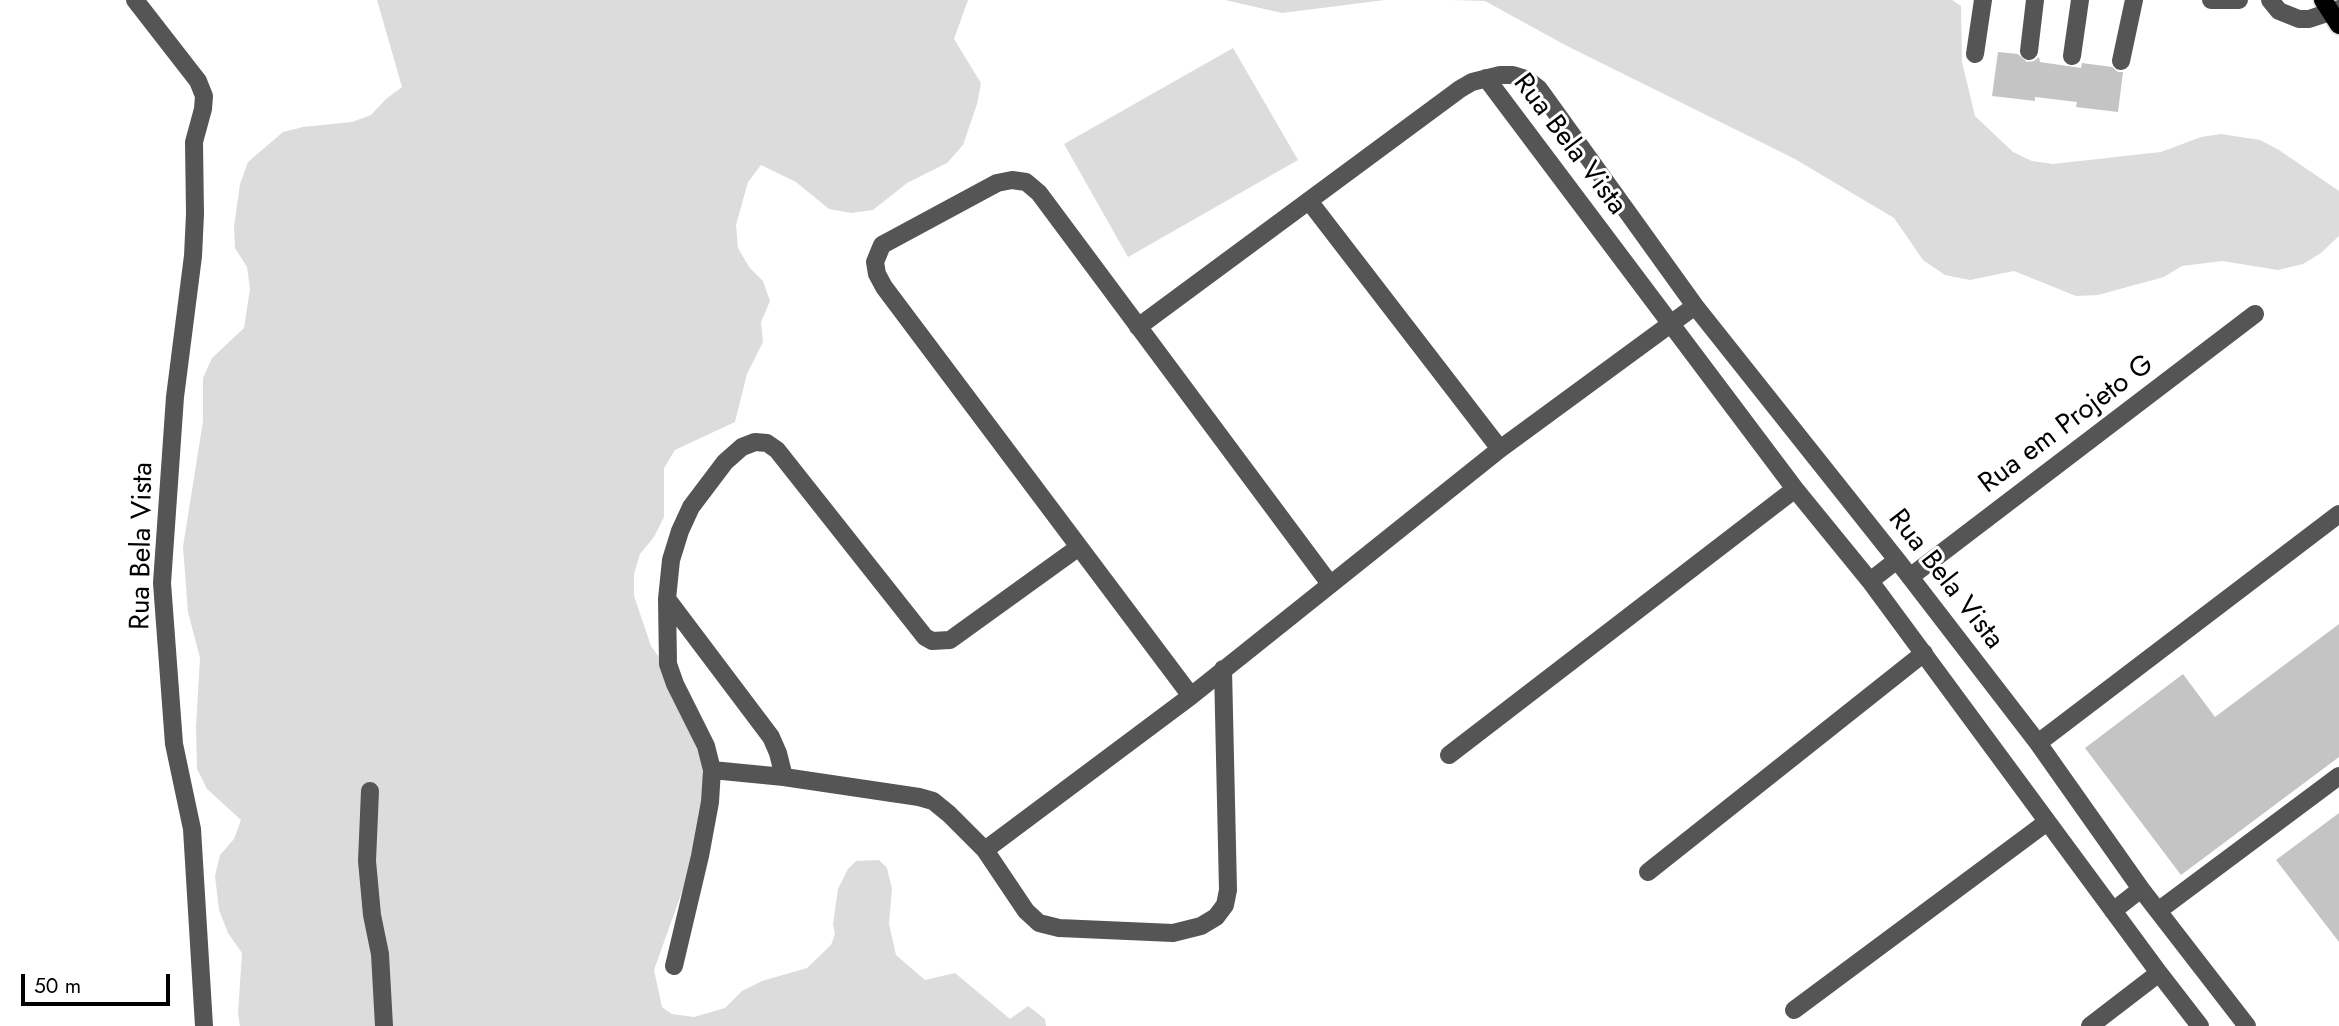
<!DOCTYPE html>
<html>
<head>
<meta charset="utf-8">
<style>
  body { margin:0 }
  #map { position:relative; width:2339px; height:1026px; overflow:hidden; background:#fff; font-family:Jost,sans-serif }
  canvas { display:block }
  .scale { position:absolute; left:21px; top:974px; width:149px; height:32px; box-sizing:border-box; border:4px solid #000; border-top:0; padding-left:9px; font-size:21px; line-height:24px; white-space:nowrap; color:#000; -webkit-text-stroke:5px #fff; paint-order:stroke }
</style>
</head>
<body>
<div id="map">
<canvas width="2339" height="1026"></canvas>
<div class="scale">50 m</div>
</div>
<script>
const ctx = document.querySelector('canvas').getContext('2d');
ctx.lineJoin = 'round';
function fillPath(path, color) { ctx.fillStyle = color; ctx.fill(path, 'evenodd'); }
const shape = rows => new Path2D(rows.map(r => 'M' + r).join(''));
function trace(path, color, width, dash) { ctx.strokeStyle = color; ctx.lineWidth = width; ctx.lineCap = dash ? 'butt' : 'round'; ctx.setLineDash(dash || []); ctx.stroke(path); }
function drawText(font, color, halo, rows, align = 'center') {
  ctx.font = font + ' Jost,sans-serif'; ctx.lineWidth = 6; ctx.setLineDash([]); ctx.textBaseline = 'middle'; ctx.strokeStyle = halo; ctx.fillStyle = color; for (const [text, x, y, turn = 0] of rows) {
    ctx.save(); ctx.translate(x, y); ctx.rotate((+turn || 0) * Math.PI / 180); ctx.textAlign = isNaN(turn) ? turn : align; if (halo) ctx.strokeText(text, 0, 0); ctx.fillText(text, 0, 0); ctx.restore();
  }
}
fillPath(shape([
  [377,0,968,0,954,39,981,83,977,104,963,145,947,163,907,183,873,210,851,213,829,209,796,182,761,165,748,182,736,225,738,248,749,267,763,281,770,301,761,322,763,342,747,374,735,422,675,450,664,468,664,517,654,537,640,554,634,574,634,596,651,646,666,667,698,726,703,776,700,832,689,872,654,970,662,1007,672,1014,694,1017,725,1008,742,991,762,981,807,968,831,945,835,934,833,924,838,889,848,869,856,861,879,860,887,868,892,889,889,924,896,955,925,980,955,973,1010,1019,1028,1006,1045,1019,1046,1026,240,1026,238,1014,242,953,228,933,219,910,215,876,220,855,234,839,241,820,207,789,197,769,196,727,200,658,188,612,183,547,203,421,203,378,212,358,244,328,250,289,247,267,235,248,234,227,240,184,248,162,283,132,303,127,352,122,371,115,386,99,402,87],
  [1225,0,1385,0,1282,13],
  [1451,0,1952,0,1961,6,1962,62,1975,116,2013,152,2032,161,2053,164,2161,152,2201,137,2221,134,2260,140,2279,150,2339,191,2339,236,2321,253,2303,264,2278,270,2222,261,2182,266,2164,277,2098,295,2076,296,2014,271,1970,280,1945,275,1923,260,1894,218,1795,159,1567,46,1485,1],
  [1233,48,1298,160,1128,257,1064,144]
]), '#dcdcdc');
fillPath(shape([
  [1998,52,2018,54,2027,62,2034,61,2039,57,2040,62,2081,68,2082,63,2112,67,2118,72,2123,72,2118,112,2076,107,2077,102,2035,97,2035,101,1992,96],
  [2339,624,2339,757,2181,875,2085,748,2183,674,2215,717],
  [2339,813,2339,942,2276,860]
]), '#c4c4c4');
const major = shape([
  [2323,0,2339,25]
]);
trace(major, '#dbdbdb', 21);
trace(shape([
  [135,0,198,81,204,96,203,109,194,142,195,214,193,256,175,397,162,583,174,744,192,829,204,1026],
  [2211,0,2239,0],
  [2270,0,2279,11,2299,19,2309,19,2339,9],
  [2029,51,2035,0],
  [1975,54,1983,0],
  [2072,56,2080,0],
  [2121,61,2134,0],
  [1486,78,1795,489,1870,581,2159,973,2200,1026],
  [1309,201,1500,449],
  [1138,327,1460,89,1472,82,1500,75,1513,75,1526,79,1539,89,1695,306,1897,560,2038,743,2141,889,2247,1026],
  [1910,577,2255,314],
  [1870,581,1897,560],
  [667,599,771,737,778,753,784,777],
  [1191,696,884,287,877,274,875,262,882,245,997,183,1012,180,1026,182,1039,193,1330,584],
  [2038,743,2339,514],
  [1449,755,1795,489],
  [712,770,784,777,919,797,933,801,949,814,985,850,1026,911,1039,923,1059,928,1173,933,1201,926,1216,917,1225,905,1228,890,1223,669],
  [370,791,367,861,372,915,380,954,384,1026],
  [985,850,1191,696,1500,449,1695,306],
  [1648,872,1924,653],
  [2113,911,2141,889],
  [2158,911,2339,776],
  [674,966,700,856,710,802,712,770,706,746,675,684,668,664,667,599,671,560,680,531,691,507,725,462,742,447,755,442,767,443,777,450,925,637,932,641,950,640,1079,547],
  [1794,1010,2047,822],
  [2090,1026,2159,973]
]), '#555', 18);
trace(major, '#000', 18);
drawText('28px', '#000', '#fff', [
  ["Rua Bela Vista",1569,145,53],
  ["Rua em Projeto G",2067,425,-37],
  ["Rua Bela Vista",143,546,-89],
  ["Rua Bela Vista",1945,580,52]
]);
</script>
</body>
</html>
